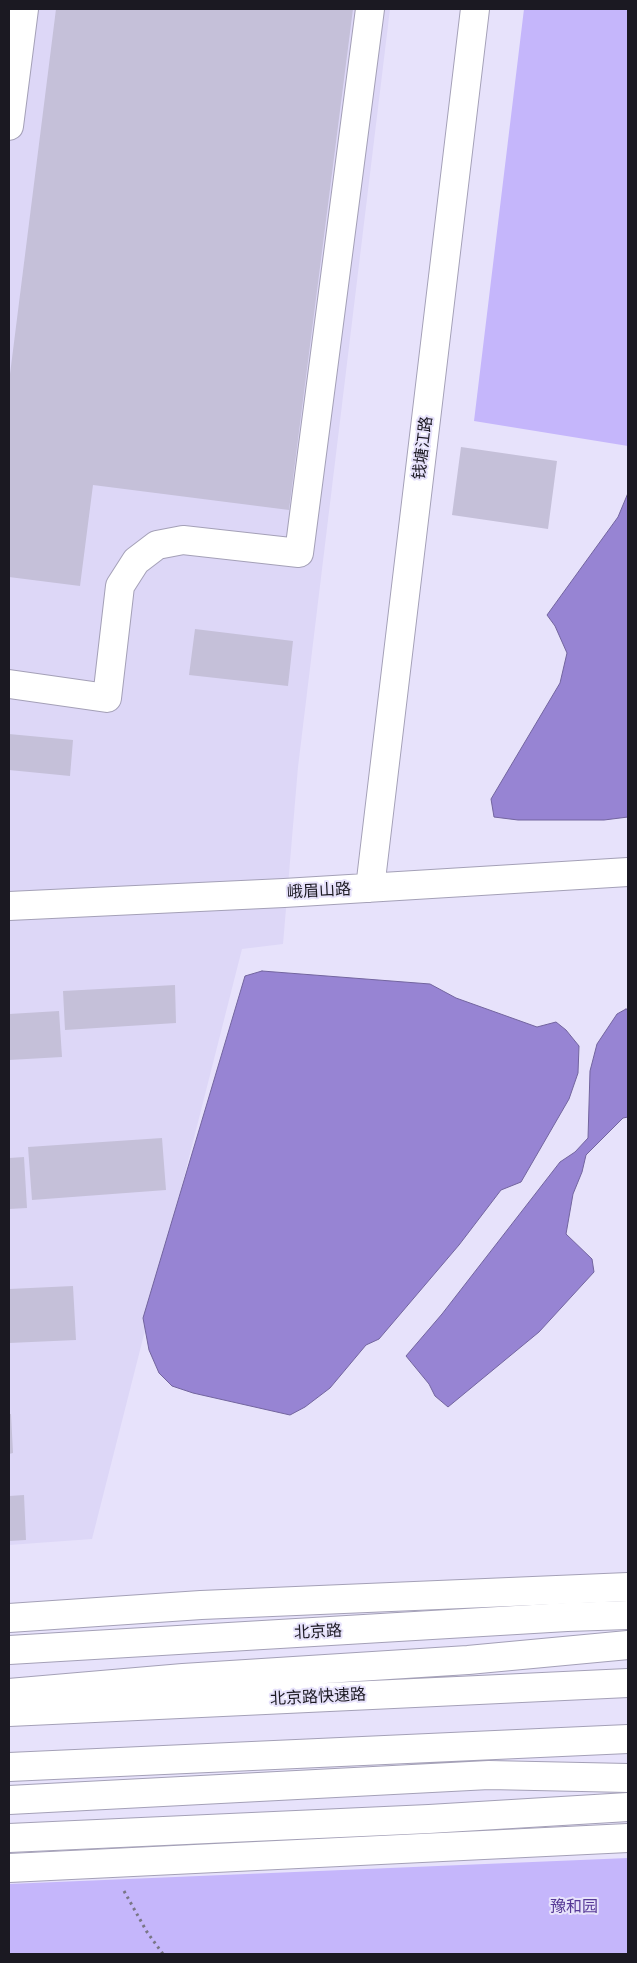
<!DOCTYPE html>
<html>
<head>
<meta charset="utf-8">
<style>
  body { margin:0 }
  #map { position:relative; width:637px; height:1963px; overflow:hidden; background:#e7e2fb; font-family:Raleway,sans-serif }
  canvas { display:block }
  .frame { position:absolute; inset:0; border:10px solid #1b1922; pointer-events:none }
</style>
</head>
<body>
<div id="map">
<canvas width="637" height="1963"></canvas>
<div class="frame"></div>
</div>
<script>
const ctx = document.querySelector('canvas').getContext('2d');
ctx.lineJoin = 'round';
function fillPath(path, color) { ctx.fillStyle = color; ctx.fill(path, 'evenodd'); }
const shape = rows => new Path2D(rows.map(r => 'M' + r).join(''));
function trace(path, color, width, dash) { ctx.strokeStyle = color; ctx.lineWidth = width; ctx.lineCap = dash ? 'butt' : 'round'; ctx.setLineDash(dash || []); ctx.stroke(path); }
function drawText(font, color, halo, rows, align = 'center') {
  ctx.font = font + ' Raleway,"Noto Sans SC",sans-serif'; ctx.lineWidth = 4; ctx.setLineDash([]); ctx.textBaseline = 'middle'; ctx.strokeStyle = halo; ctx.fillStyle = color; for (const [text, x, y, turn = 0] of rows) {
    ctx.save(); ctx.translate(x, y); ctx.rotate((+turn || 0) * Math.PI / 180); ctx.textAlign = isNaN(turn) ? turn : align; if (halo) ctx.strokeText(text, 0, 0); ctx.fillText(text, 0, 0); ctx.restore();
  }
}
fillPath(shape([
  [9,9,390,9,298,767,283,944,242,949,92,1539,9,1545]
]), '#ddd7f7');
fillPath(shape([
  [524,9,628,9,628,446,474,421],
  [628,1858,628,1954,9,1954,9,1884]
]), '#c5b6fb');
const water = shape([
  [628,493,628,817,604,820,518,820,494,817,491,799,560,683,567,653,555,626,547,615,618,517,628,493],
  [262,971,430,984,456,998,537,1027,556,1022,566,1030,579,1046,578,1073,569,1099,521,1182,501,1190,459,1245,379,1339,366,1345,330,1388,305,1407,290,1415,193,1393,172,1386,159,1373,149,1350,143,1318,245,976,262,971],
  [626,1009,628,1010,628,1117,623,1118,586,1155,582,1172,573,1194,566,1234,592,1259,594,1272,539,1332,448,1407,435,1396,429,1384,406,1356,442,1314,560,1162,575,1152,588,1138,590,1071,597,1044,617,1014,626,1009]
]);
fillPath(water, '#9784d3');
trace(water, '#72649e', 1);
fillPath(shape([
  [56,9,353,9,289,510,93,485,80,586,9,577,9,382],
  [461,447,557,461,548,529,452,515],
  [195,629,293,641,288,686,189,675],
  [9,734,73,740,70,776,9,770],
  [175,985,176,1023,65,1030,63,991],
  [59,1011,62,1057,9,1060,9,1014],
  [162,1138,166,1190,32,1200,28,1147],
  [24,1157,27,1208,9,1209,9,1158],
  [73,1286,76,1340,9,1343,9,1289],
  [9,1414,11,1414,13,1453,9,1454],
  [24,1495,26,1540,9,1541,9,1496]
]), '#c5c0d9');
const minor = shape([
  [9,126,24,9],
  [9,684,107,698,120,586,136,561,157,545,183,540,299,553,370,9],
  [370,888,475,9],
  [9,906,284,893,628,872],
  [9,1618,201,1605,628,1587],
  [9,1868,628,1838]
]);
const major = shape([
  [9,1650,567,1617,628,1615],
  [9,1838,429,1819,628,1807]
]);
const highway = shape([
  [9,1693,183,1678,468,1660,628,1645],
  [9,1712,628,1683],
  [9,1767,628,1739],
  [9,1800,489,1775,628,1778]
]);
trace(minor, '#a4a0b7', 30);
trace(major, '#a4a0b7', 30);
trace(highway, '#a4a0b7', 30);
trace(shape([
  [124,1891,147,1932,163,1954]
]), '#797686', 3, [2.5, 4]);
trace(minor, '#fff', 28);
trace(major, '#fff', 28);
trace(highway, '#fff', 28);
drawText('16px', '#1b1922', '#e7e2fb', [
  ["钱塘江路",423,448,-83],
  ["峨眉山路",319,891,-3],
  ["北京路",318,1632,-3],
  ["北京路快速路",318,1697,-3]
]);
drawText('16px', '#563996', '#e7e2fb', [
  ["豫和园",574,1907]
]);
</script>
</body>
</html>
